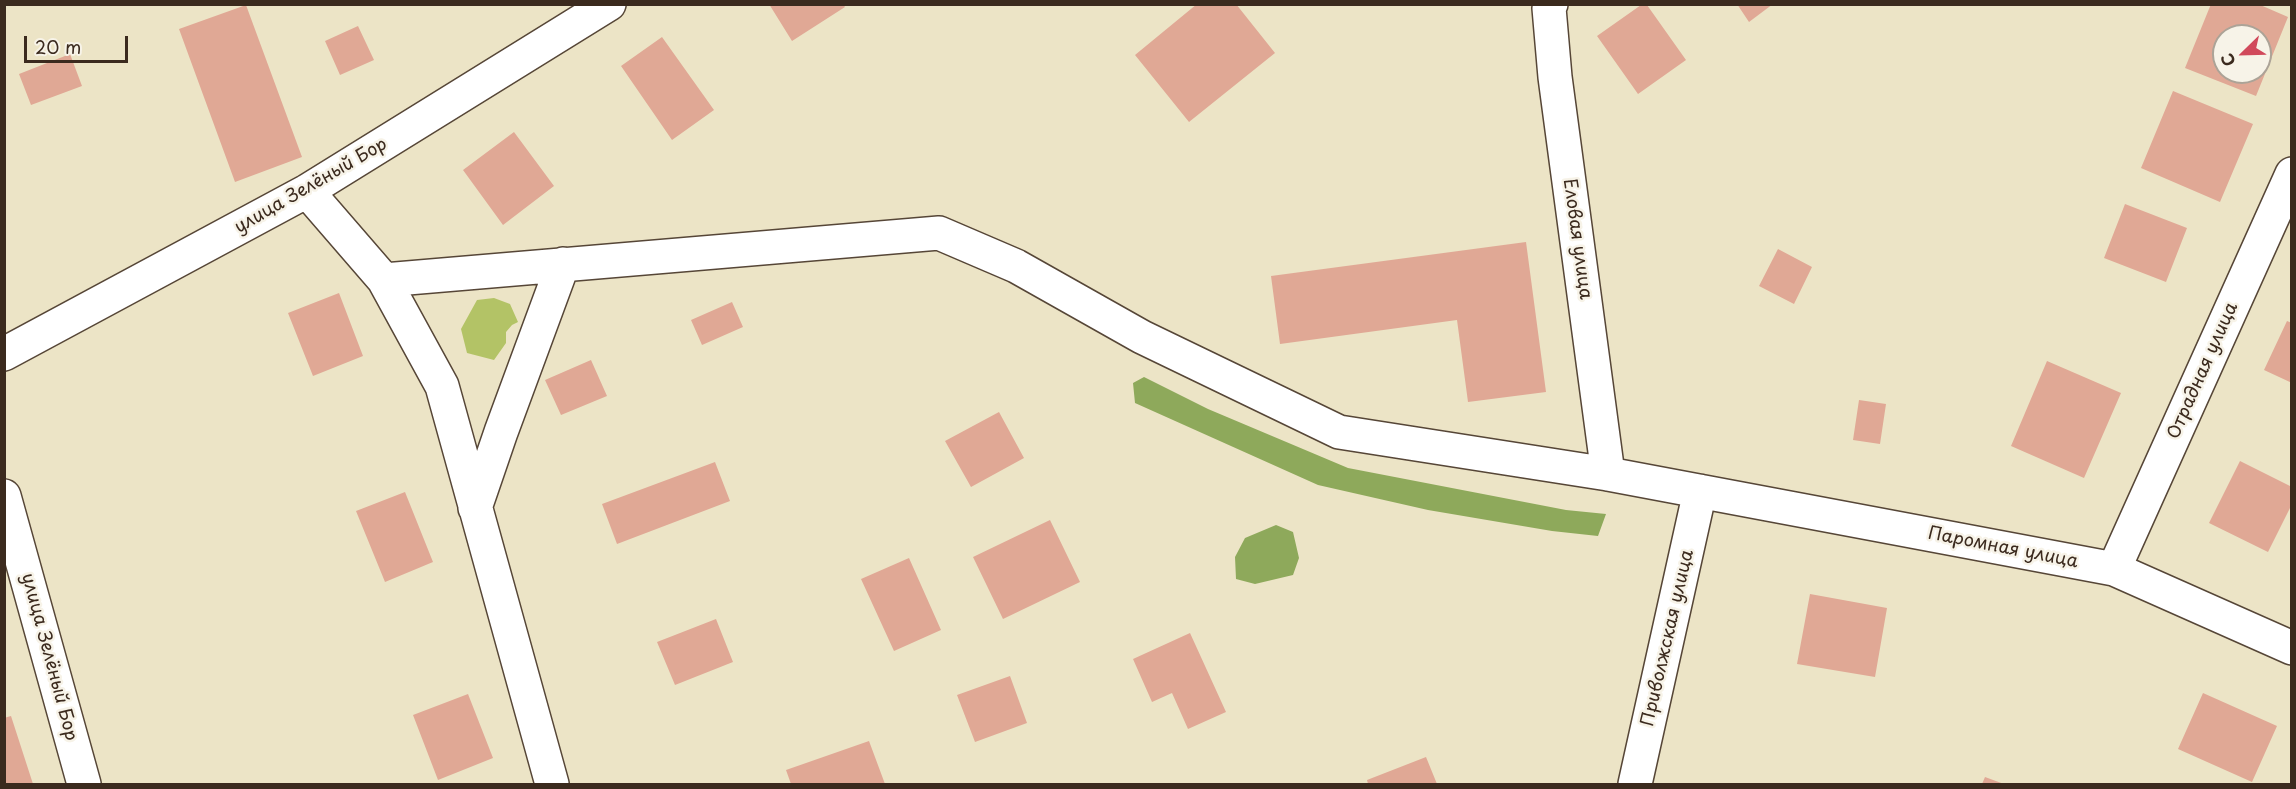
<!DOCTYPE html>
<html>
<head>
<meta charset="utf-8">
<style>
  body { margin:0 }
  #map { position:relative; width:2296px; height:789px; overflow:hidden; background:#ece4c6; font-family:"Playpen Sans",sans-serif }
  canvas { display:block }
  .frame { position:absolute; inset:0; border:6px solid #3b2a1e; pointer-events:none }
  .north { position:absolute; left:2212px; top:24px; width:60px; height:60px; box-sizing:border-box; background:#f7f3e8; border:2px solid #aca397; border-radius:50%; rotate:247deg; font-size:16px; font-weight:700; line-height:24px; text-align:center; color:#3b2a1e }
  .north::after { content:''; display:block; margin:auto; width:21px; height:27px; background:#d1495b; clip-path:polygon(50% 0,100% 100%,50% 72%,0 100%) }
  .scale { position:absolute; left:24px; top:36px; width:104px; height:27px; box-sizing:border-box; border:3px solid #3b2a1e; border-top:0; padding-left:8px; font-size:18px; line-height:21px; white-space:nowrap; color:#3b2a1e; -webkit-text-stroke:4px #f7f3e8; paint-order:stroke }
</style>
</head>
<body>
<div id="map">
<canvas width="2296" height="789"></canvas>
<div class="frame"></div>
<div class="north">С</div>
<div class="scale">20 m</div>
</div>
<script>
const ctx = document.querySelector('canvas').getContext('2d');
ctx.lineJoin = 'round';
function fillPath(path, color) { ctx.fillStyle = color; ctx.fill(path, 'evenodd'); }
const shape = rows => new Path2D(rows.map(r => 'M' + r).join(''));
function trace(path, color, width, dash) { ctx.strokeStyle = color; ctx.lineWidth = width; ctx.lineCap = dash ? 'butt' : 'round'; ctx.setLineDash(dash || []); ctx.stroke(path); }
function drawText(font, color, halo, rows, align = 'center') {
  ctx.font = font + ' "Playpen Sans",sans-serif'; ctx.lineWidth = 5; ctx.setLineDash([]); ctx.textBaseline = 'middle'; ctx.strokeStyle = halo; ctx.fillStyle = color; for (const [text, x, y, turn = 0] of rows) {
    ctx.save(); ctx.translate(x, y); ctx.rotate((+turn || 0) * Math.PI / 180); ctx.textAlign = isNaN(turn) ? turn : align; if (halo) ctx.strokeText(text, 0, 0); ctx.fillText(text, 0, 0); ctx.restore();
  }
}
fillPath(shape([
  [494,298,510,304,518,322,512,325,506,332,506,343,494,360,467,353,461,329,477,300]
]), '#b3c366');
fillPath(shape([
  [1144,377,1208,409,1348,468,1566,510,1606,514,1598,536,1552,531,1428,510,1318,485,1135,403,1133,383],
  [1276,525,1293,532,1299,558,1293,575,1255,584,1236,579,1235,557,1245,538]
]), '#8ea95b');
fillPath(shape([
  [769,4,843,4,845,7,792,41],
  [1197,4,1236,4,1275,53,1189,122,1135,55],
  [1737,4,1773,4,1749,22],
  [2211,4,2258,4,2288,17,2256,96,2185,68],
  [2224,36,2260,36,2260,72,2224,72],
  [246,5,302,157,235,182,179,29],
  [1641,5,1647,5,1686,60,1638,94,1597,36],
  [358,26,374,60,340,75,325,41],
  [662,37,714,110,672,140,621,66],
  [70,54,82,86,31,105,19,74],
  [2173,91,2253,124,2220,202,2141,168],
  [514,132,554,186,503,225,463,170],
  [2125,204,2187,228,2166,282,2104,258],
  [1526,242,1546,392,1468,402,1457,320,1280,344,1271,276],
  [1778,249,1812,267,1794,304,1759,286],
  [339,293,363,356,313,376,288,313],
  [732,302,743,327,702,345,691,320],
  [2287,321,2292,323,2292,383,2264,370],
  [591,360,607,396,561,415,545,380],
  [2047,361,2121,393,2084,478,2011,446],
  [1859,400,1886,404,1880,444,1853,440],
  [999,412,1024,458,971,487,945,441],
  [2240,461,2292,487,2292,504,2268,552,2209,523],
  [715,462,730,501,617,544,602,504],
  [405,492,433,562,385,582,356,511],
  [1050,520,1080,582,1003,619,973,557],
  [909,558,941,630,894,651,861,579],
  [1810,594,1887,608,1875,677,1797,664],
  [716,619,733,662,675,685,657,642],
  [1190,633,1226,712,1188,729,1172,693,1152,702,1133,659],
  [1010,676,1027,723,975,742,957,695],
  [2203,693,2277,726,2252,782,2178,749],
  [468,694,493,758,438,780,413,715],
  [11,716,33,784,4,784,4,718],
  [869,741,885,784,791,784,786,770],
  [1426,757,1437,784,1368,784,1367,780],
  [1985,777,2004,784,1982,784]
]), '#e0a895');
const minor = shape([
  [1551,4,1549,8,1555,77,1608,474],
  [307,191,384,280,442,386,552,784],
  [384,280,939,233,1016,266,1142,337,1339,432,1608,474,2114,569,2292,648],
  [4,354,307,191,609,4],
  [475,508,501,432,563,264],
  [2114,569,2292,174],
  [1635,784,1700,491]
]);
const tertiary = shape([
  [4,496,84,784]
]);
trace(minor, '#564637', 36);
trace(tertiary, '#564637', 36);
trace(minor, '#fff', 33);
trace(tertiary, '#fff', 33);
drawText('18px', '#3b2a1e', '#f7f3e8', [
  ["улица Зелёный Бор",311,186,-30],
  ["Еловая улица",1577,239,82],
  ["Отрадная улица",2203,371,-66],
  ["Паромная улица",2003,548,11],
  ["Приволжская улица",1668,638,-77],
  ["улица Зелёный Бор",49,657,75]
]);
</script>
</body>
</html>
